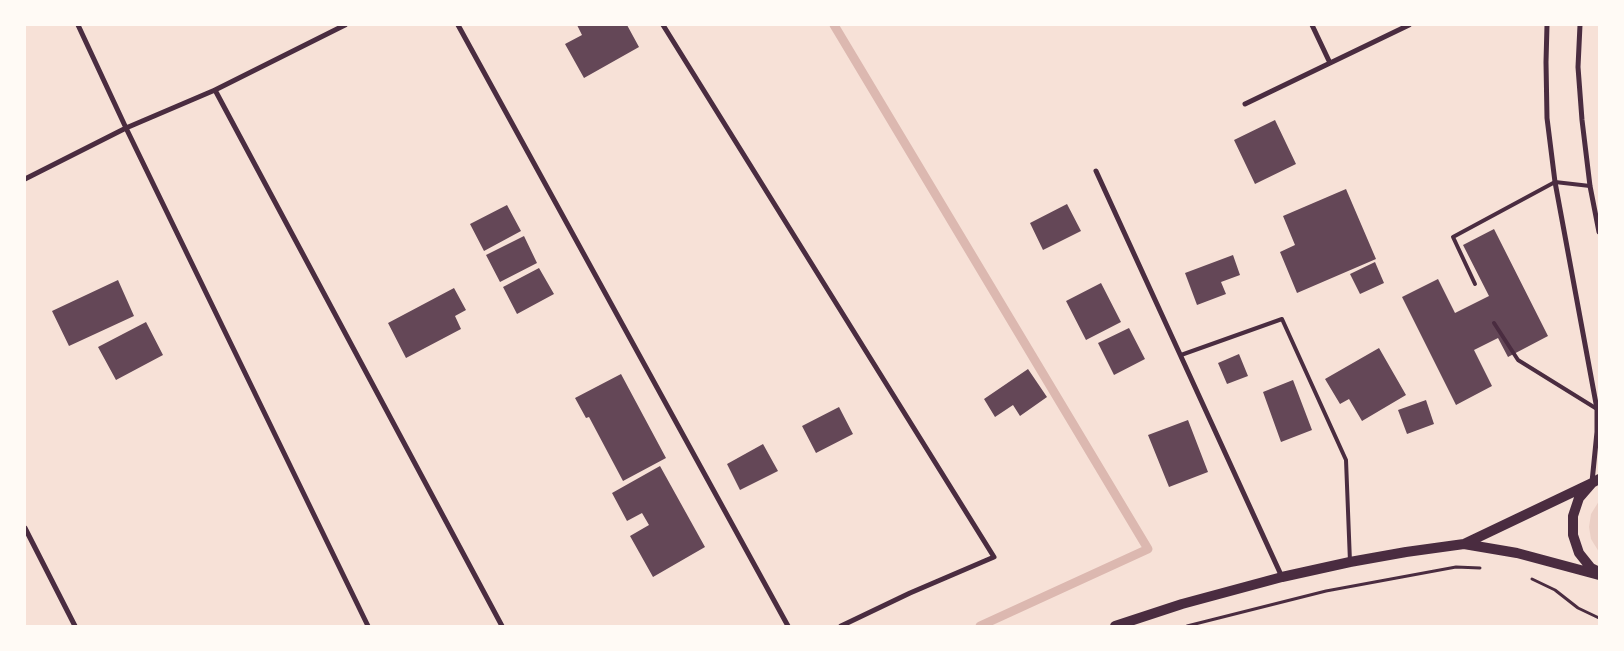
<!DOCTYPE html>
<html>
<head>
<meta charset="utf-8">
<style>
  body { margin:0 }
  #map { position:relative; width:1624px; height:651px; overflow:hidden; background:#f7e1d7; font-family:"PT Serif",serif }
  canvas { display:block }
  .frame { position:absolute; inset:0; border:26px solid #fffaf5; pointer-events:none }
</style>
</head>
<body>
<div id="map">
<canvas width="1624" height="651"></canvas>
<div class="frame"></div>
</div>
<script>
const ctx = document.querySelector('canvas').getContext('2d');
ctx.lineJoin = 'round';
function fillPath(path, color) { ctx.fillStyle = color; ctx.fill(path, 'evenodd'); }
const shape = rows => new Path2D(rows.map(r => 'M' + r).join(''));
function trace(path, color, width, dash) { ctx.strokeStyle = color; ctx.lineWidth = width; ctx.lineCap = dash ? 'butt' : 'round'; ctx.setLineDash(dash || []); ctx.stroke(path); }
fillPath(shape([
  [1599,501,1599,552,1591,539,1589,527,1591,514]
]), '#ebcfc5');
trace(shape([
  [834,25,1148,549,980,626]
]), '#dcb8b0', 9);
fillPath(shape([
  [577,25,627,25,639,47,584,78,565,44,582,35],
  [1275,120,1296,164,1255,184,1234,140],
  [1346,189,1376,259,1297,293,1280,252,1295,245,1283,216],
  [1067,204,1081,231,1043,250,1030,223],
  [507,205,521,231,484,251,470,224],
  [1494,229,1548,336,1508,357,1498,338,1474,350,1492,386,1456,405,1402,297,1438,279,1455,313,1489,296,1463,245],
  [524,236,537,263,500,282,486,255],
  [1233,255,1240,275,1221,282,1226,294,1197,305,1185,273],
  [1375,262,1384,283,1360,294,1350,274],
  [539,268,554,294,517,314,503,287],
  [118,280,134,316,69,346,52,311],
  [1101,283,1121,322,1086,340,1066,301],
  [454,288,466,310,455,316,461,329,406,358,388,323],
  [146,322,163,355,116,380,98,347],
  [1129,328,1145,359,1114,375,1098,343],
  [1379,348,1406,395,1362,421,1349,399,1340,404,1325,379],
  [1239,354,1248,376,1227,384,1218,363],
  [1028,369,1047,397,1020,416,1013,405,995,417,984,399],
  [621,374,666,458,623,481,589,417,586,418,575,398],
  [1293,380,1312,430,1281,442,1263,392],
  [1426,400,1434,424,1407,434,1398,410],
  [839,407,853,434,816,453,802,426],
  [1188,420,1208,472,1169,487,1148,435],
  [763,444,778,471,740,490,727,464],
  [660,466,705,547,653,577,630,536,649,525,642,513,627,521,612,493]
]), '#644757');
trace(shape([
  [1532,579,1555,590,1578,608,1599,618],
  [1187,626,1326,591,1456,567,1480,568]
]), '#4a2c40', 3);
trace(shape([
  [1475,284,1453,237,1555,182,1590,186],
  [1494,323,1518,360,1597,409],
  [1181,355,1282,319,1346,460,1350,562]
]), '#4a2c40', 4);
trace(shape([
  [78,25,126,128,368,626],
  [458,25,788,626],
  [663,25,994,557,910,593,841,626],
  [1312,25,1330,63],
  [1547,25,1546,62,1547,118,1555,182,1597,409,1597,432,1592,482],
  [1580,25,1578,67,1582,120,1590,186,1599,232],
  [215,90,502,626],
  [1245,104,1409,25],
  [1096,171,1282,577],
  [25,179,126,128,215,90,345,25],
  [25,528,75,626]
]), '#4a2c40', 5);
trace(shape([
  [1599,479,1592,483,1579,498,1573,516,1573,535,1579,553,1591,568,1599,572],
  [1464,544,1592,483],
  [1115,626,1182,604,1282,577,1350,562,1406,552,1464,544,1517,553,1599,575]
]), '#4a2c40', 10);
</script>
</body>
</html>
